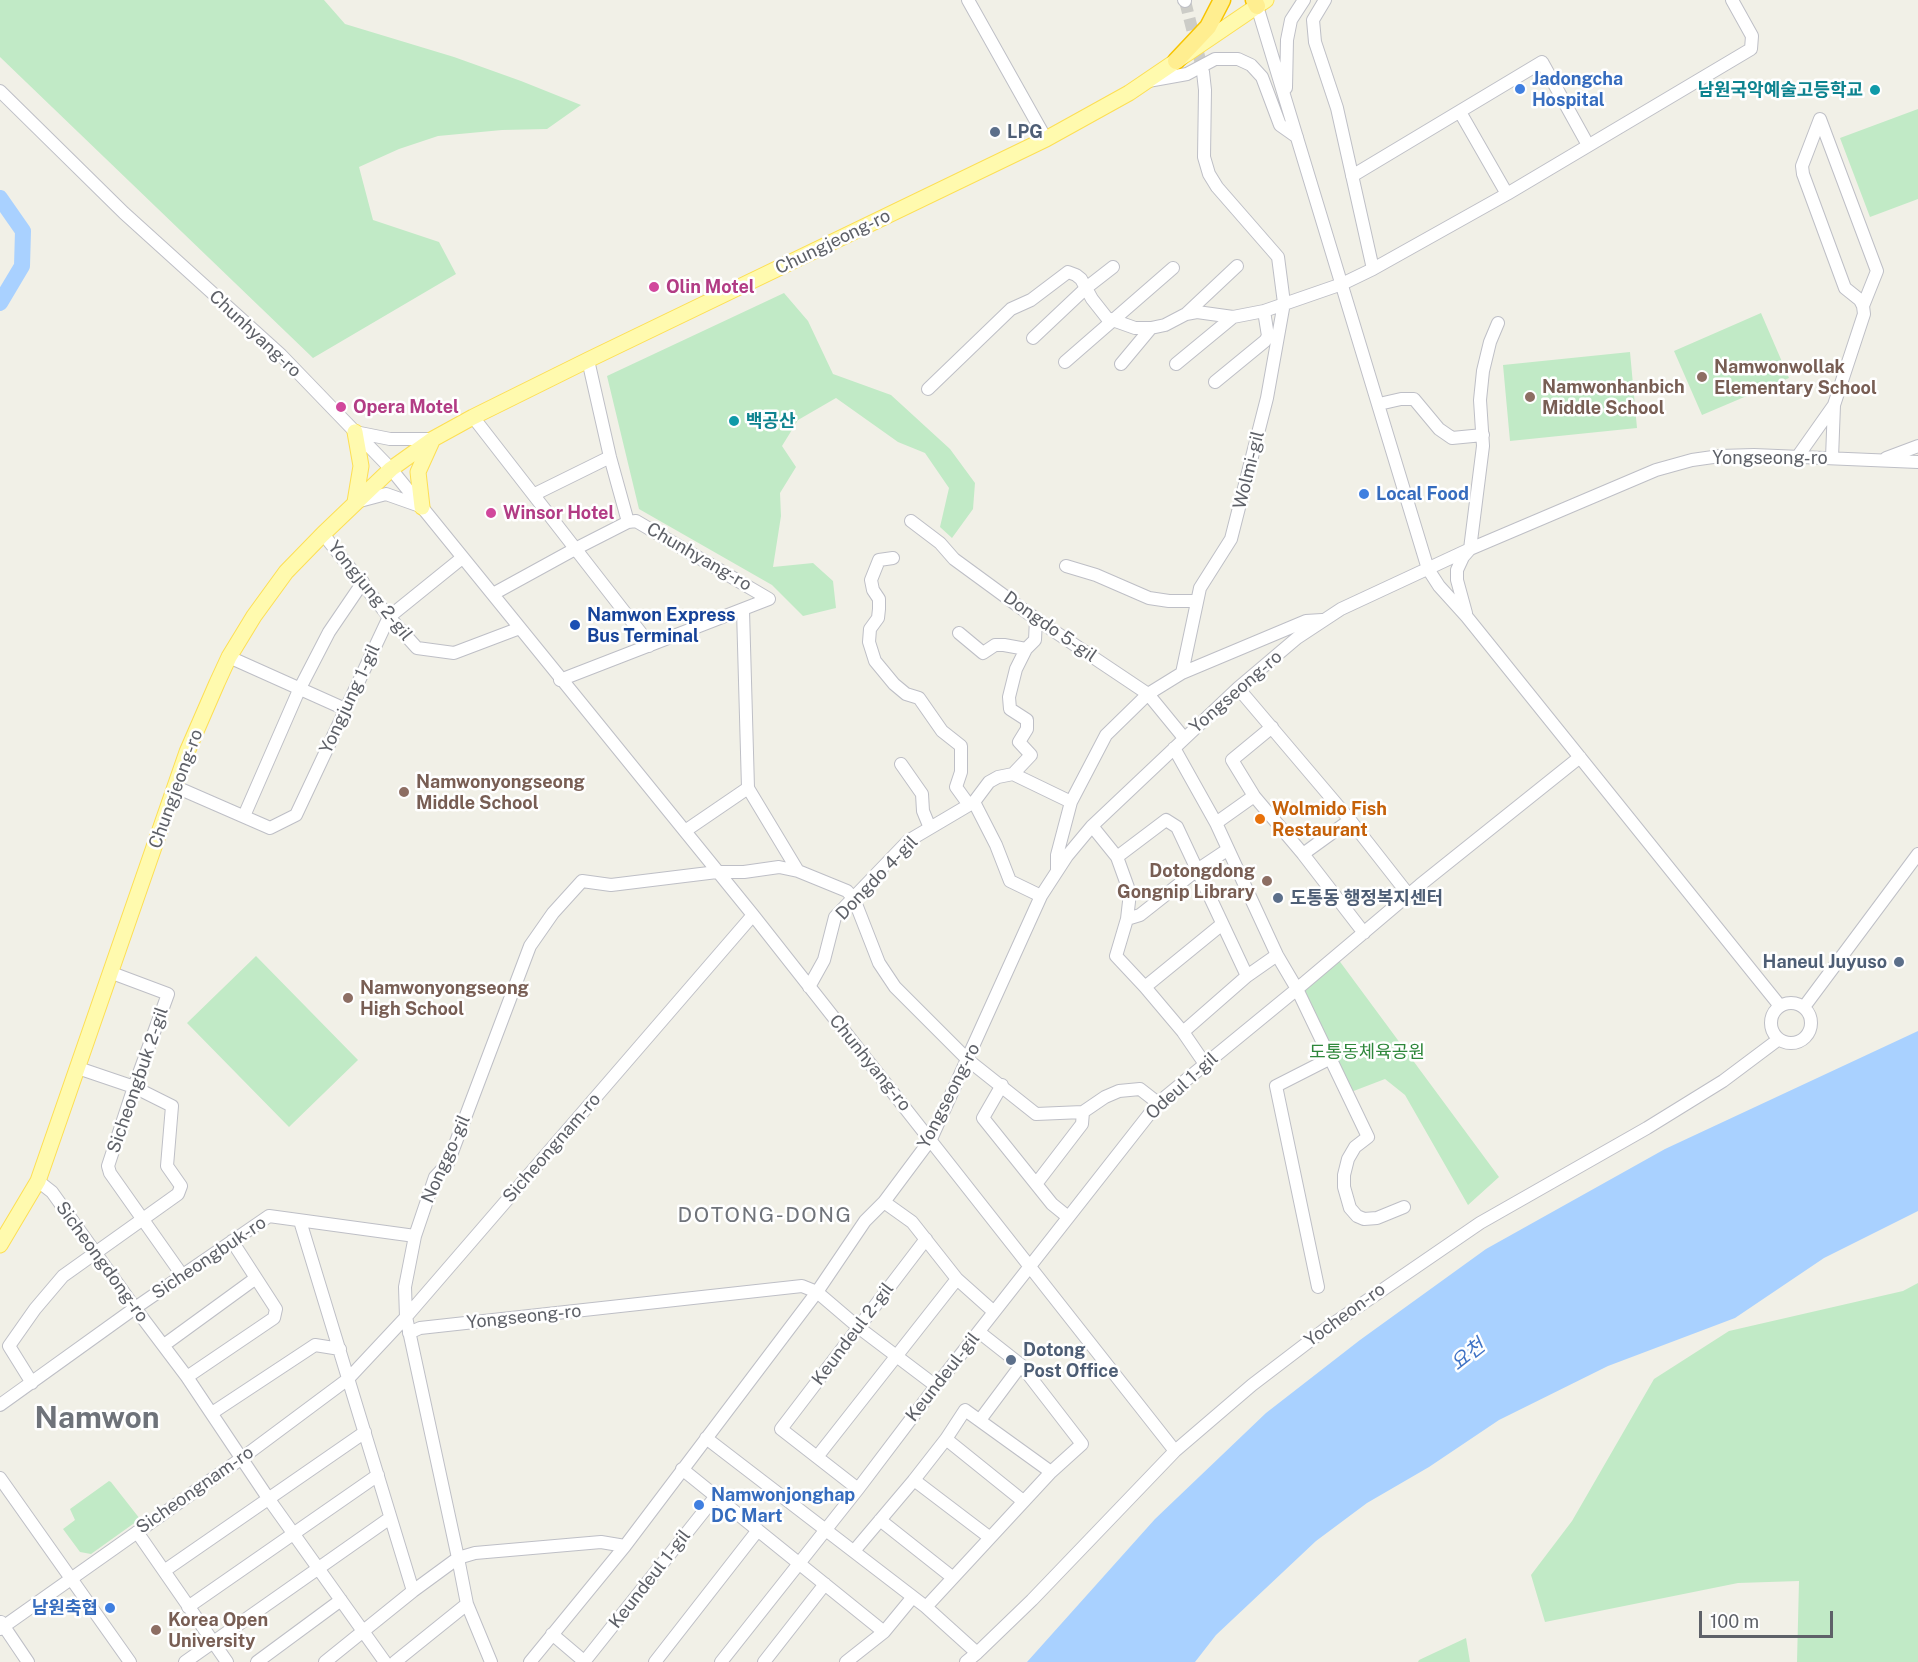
<!DOCTYPE html>
<html>
<head>
<meta charset="utf-8">
<style>
  body { margin:0 }
  #map { position:relative; width:1918px; height:1662px; overflow:hidden; background:#f1f0e7; font-family:"Public Sans",sans-serif }
  canvas { display:block }
  .scale { position:absolute; left:1699px; top:1611px; width:134px; height:27px; box-sizing:border-box; border:3px solid #5e6168; border-top:0; padding-left:8px; font-size:18px; line-height:21px; white-space:nowrap; color:#5e6168; -webkit-text-stroke:4px #fff; paint-order:stroke }
</style>
</head>
<body>
<div id="map">
<canvas width="1918" height="1662"></canvas>
<div class="scale">100 m</div>
</div>
<script>
const ctx = document.querySelector('canvas').getContext('2d');
ctx.lineJoin = 'round';
function fillPath(path, color) { ctx.fillStyle = color; ctx.fill(path, 'evenodd'); }
const shape = rows => new Path2D(rows.map(r => 'M' + r).join(''));
function trace(path, color, width, dash) { ctx.strokeStyle = color; ctx.lineWidth = width; ctx.lineCap = dash ? 'butt' : 'round'; ctx.setLineDash(dash || []); ctx.stroke(path); }
function drawText(font, color, halo, rows, align = 'center') {
  ctx.font = font + ' "Public Sans","Noto Sans KR",sans-serif'; ctx.lineWidth = 5; ctx.setLineDash([]); ctx.textBaseline = 'middle'; ctx.strokeStyle = halo; ctx.fillStyle = color; for (const [text, x, y, turn = 0] of rows) {
    ctx.save(); ctx.translate(x, y); ctx.rotate((+turn || 0) * Math.PI / 180); ctx.textAlign = isNaN(turn) ? turn : align; if (halo) ctx.strokeText(text, 0, 0); ctx.fillText(text, 0, 0); ctx.restore();
  }
}
fillPath(shape([
  [0,0,324,0,345,24,454,57,521,81,581,105,547,129,502,130,438,136,399,149,359,167,373,220,439,242,456,274,313,358,0,57],
  [1918,109,1918,199,1870,217,1840,138],
  [784,293,808,321,833,374,891,395,950,449,975,483,973,509,952,538,940,527,949,488,925,453,898,442,836,398,798,420,782,446,796,467,780,493,781,516,773,567,813,563,833,581,836,608,803,616,772,585,639,509,607,376],
  [1761,313,1789,378,1702,415,1674,351],
  [1630,352,1637,428,1510,441,1503,365],
  [256,956,358,1060,289,1127,187,1023],
  [1338,959,1499,1177,1468,1205,1405,1095,1385,1079,1351,1092,1302,991],
  [1918,1283,1918,1662,1797,1662,1799,1581,1738,1583,1545,1622,1531,1575,1572,1521,1654,1379,1729,1331,1903,1291],
  [109,1481,111,1482,140,1519,91,1554,80,1552,63,1529,75,1520,70,1509],
  [1466,1638,1470,1662,1418,1662,1419,1660]
]), '#c1eac6');
fillPath(shape([
  [1918,1031,1918,1211,1824,1258,1735,1318,1608,1366,1499,1420,1429,1467,1367,1503,1316,1541,1216,1635,1195,1662,1027,1662,1155,1519,1266,1413,1360,1340,1486,1249,1665,1149]
]), '#a9d1ff');
trace(shape([
  [0,198,23,231,22,266,0,303]
]), '#a9d1ff', 16);
trace(shape([
  [1185,1,1203,72]
]), '#ccccc7', 12, [12, 6]);
const minor = shape([
  [968,0,1046,139],
  [1184,0,1185,1],
  [1325,0,1313,20,1315,42,1337,108,1373,269],
  [1257,6,1428,569,1439,586,1467,617,1780,1006],
  [1148,81,1187,74,1215,59,1238,59,1251,65,1262,77,1280,125,1297,137],
  [1286,88,1287,40,1291,20,1304,0],
  [0,91,124,213,281,355,391,469,753,915,1175,1451],
  [1460,112,1507,194],
  [1352,176,1542,62,1588,145],
  [1187,313,1237,266],
  [1033,338,1086,288,1113,267],
  [588,360,610,457,628,522],
  [1065,362,1173,268],
  [1121,364,1151,328],
  [1176,364,1233,317],
  [1215,382,1265,341,1268,336,1264,311],
  [928,389,1011,309,1031,300,1068,272,1076,275,1081,279,1092,299,1107,318,1135,328,1151,328,1165,325,1186,314,1197,312,1233,317,1264,311,1342,284,1373,269,1507,194,1751,49,1752,36,1732,0],
  [1379,404,1401,399,1414,399,1439,429,1452,438,1483,435],
  [1834,405,1864,314,1863,306,1860,300,1845,288,1803,174,1802,166,1820,119,1877,271,1863,306],
  [473,417,644,637,649,646],
  [355,432,390,439,433,439],
  [1798,456,1834,405,1832,458],
  [1886,458,1918,446],
  [535,494,610,457],
  [356,502,386,494,420,506],
  [911,521,940,543,954,559,1036,619,1148,694,1184,738],
  [323,534,389,617,417,648,454,653,520,628],
  [893,558,879,560,871,580,873,590,879,599,879,609,878,618,870,629,869,642,875,661,894,684,906,694,919,698,942,731,961,746,961,772,956,787,969,805],
  [1066,566,1096,575,1149,598,1169,601,1197,601],
  [493,594,575,549,628,522,636,521,769,599,560,680],
  [743,610,748,788],
  [1466,613,1457,580,1457,570,1463,557,1470,549,1483,446,1480,400,1483,371,1490,342,1498,323],
  [959,633,983,653,995,645,1004,645,1026,649],
  [229,657,345,709],
  [1182,673,1200,588,1231,539,1267,398,1284,303,1278,257,1217,187,1209,174,1204,157,1205,90,1203,72],
  [1238,688,1350,820,1408,894],
  [1272,727,1232,760,1254,796,1303,854,1364,933],
  [1174,748,1216,823,1277,955,1297,989,1368,1137,1355,1147,1348,1159,1344,1175,1344,1187,1350,1208,1357,1216,1364,1219,1377,1218,1404,1207],
  [901,764,922,794,923,811,930,828],
  [1013,774,1031,755,1019,742,1027,729,1027,720,1010,709,1009,697,1016,669,1026,649,1035,640,1036,619],
  [176,787,270,828,296,815,389,617,462,558],
  [748,788,798,871,847,891,854,899,879,963,895,987,968,1060,1036,1114,1083,1112,1105,1097,1119,1091,1140,1089,1158,1103],
  [974,802,996,845,1010,881,1041,896],
  [244,816,299,690,329,632,363,582],
  [1216,823,1254,796],
  [1092,826,1117,857,1130,893,1127,919,1116,956,1145,987,1183,1032,1205,1064],
  [685,831,748,788],
  [1303,854,1350,820],
  [1117,857,1166,820,1177,827,1247,976],
  [1057,870,1057,855,1071,802,1106,735,1148,694,1182,673,1306,621,1322,620],
  [1127,919,1140,915,1197,870,1227,850],
  [112,973,168,994,134,1087,108,1166,110,1173,182,1275],
  [809,987,824,960,835,917,908,841,974,802,989,782,998,777,1013,774,1071,802],
  [1145,987,1221,925],
  '1771 1023a20 20 0 1 1 40 0a20 20 0 1 1-40 0Z',
  [1804,1007,1918,854],
  [1183,1032,1247,976,1277,955],
  [1002,1085,983,1118,1052,1204,1068,1217],
  [38,1181,52,1192,135,1308,187,1377,268,1498,385,1662],
  [1036,1184,1082,1124,1083,1112],
  [884,1202,912,1222,957,1279,994,1312],
  [300,1221,413,1591],
  [1318,1287,1276,1086,1331,1058],
  [409,1333,420,1328,802,1286,817,1292,858,1327,936,1386],
  [164,1345,256,1278],
  [187,1377,274,1318,276,1309,232,1241],
  [32,1383,9,1346,35,1309,63,1276,178,1194,181,1186,167,1166,172,1106,134,1087,78,1068],
  [0,1405,135,1308,269,1216,415,1236],
  [212,1413,315,1345,340,1349],
  [980,1420,1021,1365],
  [706,1438,926,1607,977,1653],
  [946,1439,1023,1501],
  [817,1457,957,1279],
  [682,1469,884,1632],
  [0,1478,130,1662],
  [914,1480,989,1537],
  [858,1489,781,1429,926,1239],
  [880,1520,952,1577],
  [137,1532,227,1662],
  [625,1546,601,1542,475,1553,458,1558,406,1317,405,1287,415,1236,435,1177,448,1163,530,946,553,913,582,881,611,885,717,872,744,872,779,867,798,871],
  [854,1551,914,1480,946,1439,965,1410,1051,1472],
  [164,1571,365,1432],
  [188,1607,378,1475],
  [926,1607,1051,1472,1082,1444,1021,1365,979,1332],
  [1,1622,28,1662],
  [0,1629,242,1458,348,1379,406,1317,753,915],
  [552,1634,585,1662],
  [185,1662,390,1518],
  [257,1662,341,1600],
  [325,1662,413,1591,458,1558,467,1604,491,1662],
  [395,1662,467,1604],
  [530,1662,625,1546,817,1292,865,1221,884,1202,931,1139,1041,896,1067,856,1092,826,1238,688,1297,638,1341,609,1470,549,1656,470,1692,460,1720,456,1754,455,1918,462],
  [584,1662,716,1496],
  [655,1662,758,1530],
  [721,1662,858,1489,936,1386,1158,1103,1297,989,1420,885,1580,757],
  [764,1662,825,1584],
  [846,1662,884,1632,912,1598],
  [966,1662,977,1653,1032,1600,1175,1451,1252,1385,1324,1330,1480,1223,1647,1128,1723,1081,1779,1039]
]);
const major = shape([
  [355,432,361,466,355,502],
  [422,507,418,472,432,441],
  [0,1245,38,1181,187,752,217,683,229,657,254,616,286,572,323,534,391,469,433,439,473,417,588,360,1046,139,1129,93,1266,0]
]);
const highway = shape([
  [1254,0,1257,6],
  [1176,61,1208,27,1222,0]
]);
trace(minor, '#bebfc6', 14);
trace(major, '#fddf54', 17);
trace(highway, '#f8c400', 19);
trace(minor, '#fff', 12);
trace(major, '#fffaae', 15);
trace(highway, '#ffee90', 16);
for (const [x, y, r, color] of [
  [1520,89,6,"#3f7fe0"],
  [1875,90,6,"#0f9aa8"],
  [995,132,6,"#5c6f8a"],
  [654,287,6,"#d1479c"],
  [1702,377,6,"#8d6e63"],
  [1530,397,6,"#8d6e63"],
  [341,407,6,"#d1479c"],
  [734,421,6,"#0f9aa8"],
  [1364,494,6,"#3f7fe0"],
  [491,513,6,"#d1479c"],
  [575,625,6,"#1a4fb4"],
  [404,792,6,"#8d6e63"],
  [1260,819,6,"#e8710a"],
  [1267,881,6,"#8d6e63"],
  [1278,898,6,"#5c6f8a"],
  [1899,962,6,"#5c6f8a"],
  [348,998,6,"#8d6e63"],
  [1011,1360,6,"#5c6f8a"],
  [699,1505,6,"#3f7fe0"],
  [110,1608,6,"#3f7fe0"],
  [156,1630,6,"#8d6e63"]
]) { const dot = new Path2D(); dot.arc(x, y, r, 0, 2 * Math.PI); ctx.fillStyle = color; ctx.fill(dot); trace(dot, '#fff', 2); }
drawText('bold 18px', '#366cbe', '#fff', [
  ["Jadongcha",1532,79],
  ["Hospital",1532,100],
  ["Local Food",1376,494],
  ["Namwonjonghap",711,1495],
  ["DC Mart",711,1516],
  ["남원축협",98,1608,"right"]
], 'left');
drawText('bold 18px', '#0d838f', '#fff', [
  ["남원국악예술고등학교",1863,90],
  ["백공산",746,421,"left"]
], 'right');
drawText('bold 18px', '#4e5e75', '#fff', [
  ["LPG",1007,132],
  ["도통동 행정복지센터",1290,898],
  ["Haneul Juyuso",1887,962,"right"],
  ["Dotong",1023,1350],
  ["Post Office",1023,1371]
], 'left');
drawText('18px', '#5e6168', '#fff', [
  ["Chungjeong-ro",833,242,-26],
  ["Chunhyang-ro",255,334,43],
  ["Yongseong-ro",1770,458],
  ["Wolmi-gil",1249,470,-76],
  ["Chunhyang-ro",699,557,30],
  ["Yongjung 2-gil",370,591,51],
  ["Dongdo 5-gil",1050,627,35],
  ["Yongseong-ro",1236,692,-41],
  ["Yongjung 1-gil",350,699,-65],
  ["Chungjeong-ro",176,789,-70],
  ["Dongdo 4-gil",877,878,-46],
  ["Chunhyang-ro",870,1063,51],
  ["Sicheongbuk 2-gil",138,1080,-71],
  ["Odeul 1-gil",1182,1086,-42],
  ["Yongseong-ro",949,1096,-63],
  ["Sicheongnam-ro",552,1148,-49],
  ["Nonggo-gil",446,1159,-66],
  ["Sicheongbuk-ro",209,1258,-34],
  ["Sicheongdong-ro",102,1262,54],
  ["Yocheon-ro",1345,1315,-36],
  ["Yongseong-ro",524,1317,-6],
  ["Keundeul 2-gil",853,1334,-53],
  ["Keundeul-gil",943,1377,-52],
  ["Sicheongnam-ro",195,1490,-35],
  ["Keundeul 1-gil",650,1579,-52]
]);
drawText('bold 18px', '#b23c85', '#fff', [
  ["Olin Motel",666,287],
  ["Opera Motel",353,407],
  ["Winsor Hotel",503,513]
], 'left');
drawText('bold 18px', '#785e54', '#fff', [
  ["Namwonwollak",1714,367],
  ["Elementary School",1714,388],
  ["Namwonhanbich",1542,387],
  ["Middle School",1542,408],
  ["Namwonyongseong",416,782],
  ["Middle School",416,803],
  ["Dotongdong",1255,871,"right"],
  ["Gongnip Library",1255,892,"right"],
  ["Namwonyongseong",360,988],
  ["High School",360,1009],
  ["Korea Open",168,1620],
  ["University",168,1641]
], 'left');
drawText('bold 18px', '#164399', '#fff', [
  ["Namwon Express",587,615],
  ["Bus Terminal",587,636]
], 'left');
drawText('bold 18px', '#c56008', '#fff', [
  ["Wolmido Fish",1272,809],
  ["Restaurant",1272,830]
], 'left');
drawText('18px', '#2e873b', '#fff', [
  ["도통동체육공원",1367,1052]
]);
drawText('italic 20px', '#3e72c5', '#fff', [
  ["요천",1468,1355,-38]
]);
ctx.letterSpacing = '1.5px';
drawText('21px', '#6f737a', '#fff', [
  ["DOTONG-DONG",765,1216]
]);
ctx.letterSpacing = '0px';
drawText('bold 30px', '#6f737a', '#fff', [
  ["Namwon",97,1419]
]);
</script>
</body>
</html>
